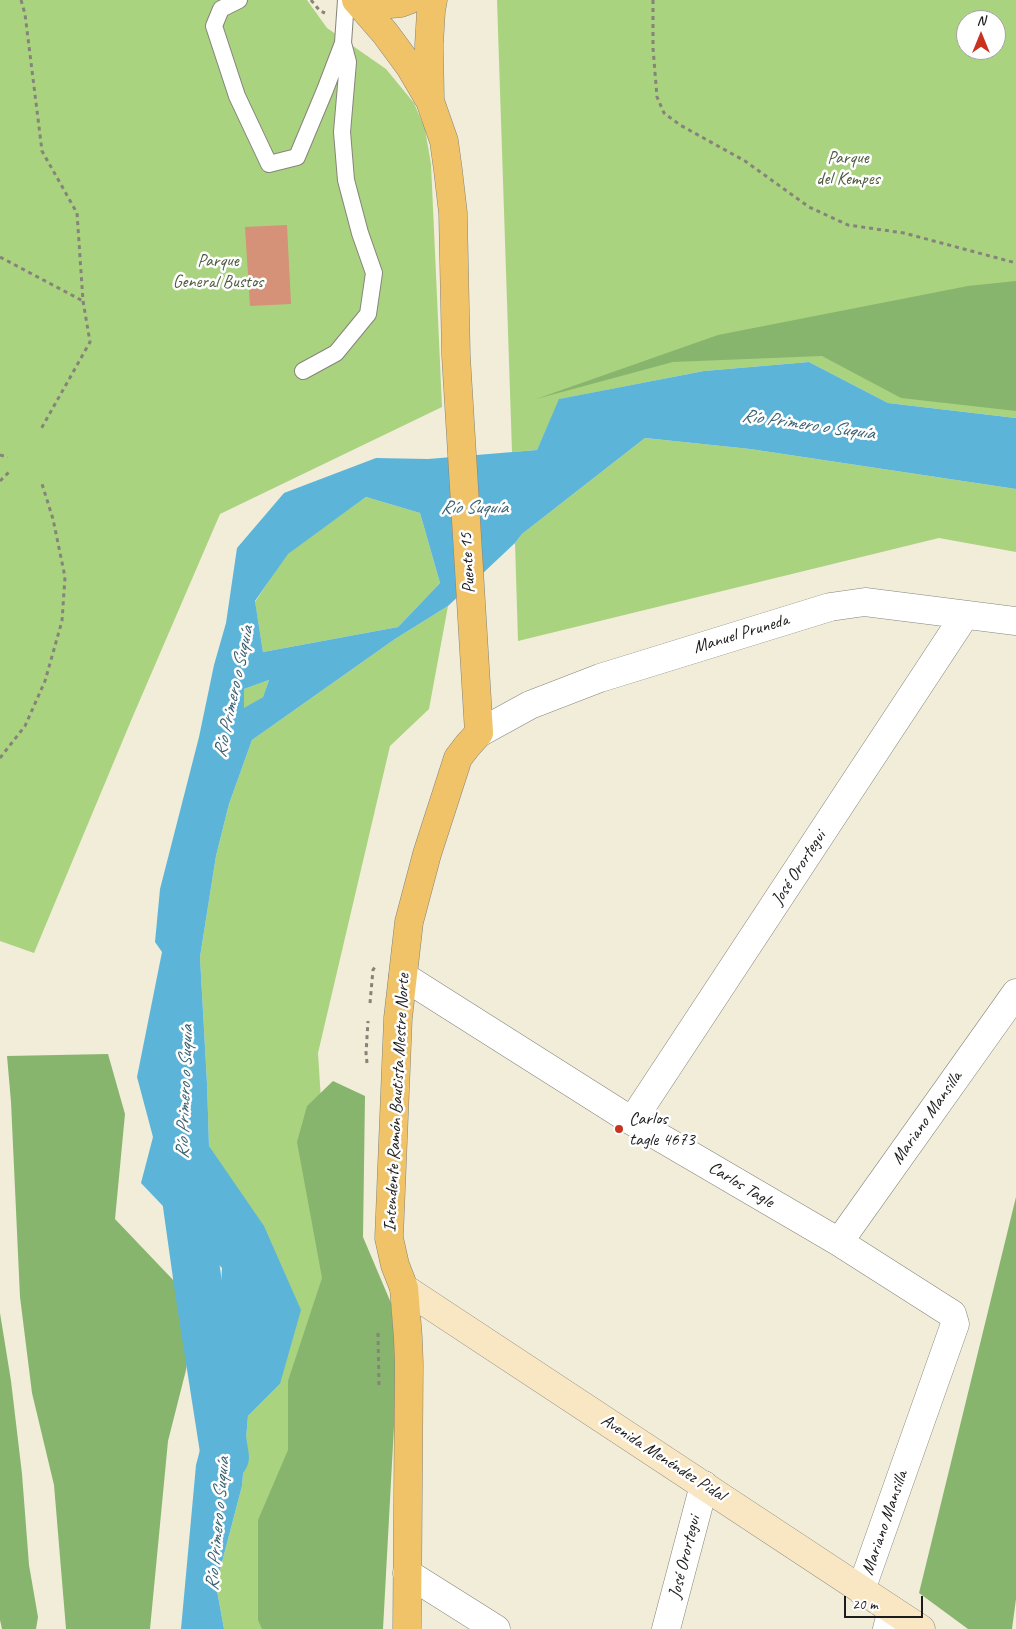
<!DOCTYPE html>
<html>
<head>
<meta charset="utf-8">
<style>
  body { margin:0 }
  #map { position:relative; width:1016px; height:1629px; overflow:hidden; background:#f1edd9; font-family:Caveat,sans-serif }
  canvas { display:block }
  .north { position:absolute; left:956px; top:10px; width:50px; height:50px; box-sizing:border-box; background:#fff; border:1px solid #a4a4a4; border-radius:50%; rotate:0deg; font-size:14px; font-weight:700; line-height:20px; text-align:center; color:#1c1c1c }
  .north::after { content:''; display:block; margin:auto; width:18px; height:22px; background:#c8321e; clip-path:polygon(50% 0,100% 100%,50% 72%,0 100%) }
  .scale { position:absolute; left:844px; top:1596px; width:79px; height:22px; box-sizing:border-box; border:2px solid #1c1c1c; border-top:0; padding-left:6px; font-size:15px; line-height:18px; white-space:nowrap; color:#1c1c1c; -webkit-text-stroke:4px #fff; paint-order:stroke }
</style>
</head>
<body>
<div id="map">
<canvas width="1016" height="1629"></canvas>
<div class="north">N</div>
<div class="scale">20 m</div>
</div>
<script>
const ctx = document.querySelector('canvas').getContext('2d');
ctx.lineJoin = 'round';
function fillPath(path, color) { ctx.fillStyle = color; ctx.fill(path, 'evenodd'); }
const shape = rows => new Path2D(rows.map(r => 'M' + r).join(''));
function trace(path, color, width, dash) { ctx.strokeStyle = color; ctx.lineWidth = width; ctx.lineCap = dash ? 'butt' : 'round'; ctx.setLineDash(dash || []); ctx.stroke(path); }
function drawText(font, color, halo, rows, align = 'center') {
  ctx.font = font + ' Caveat,sans-serif'; ctx.lineWidth = 5; ctx.setLineDash([]); ctx.textBaseline = 'middle'; ctx.strokeStyle = halo; ctx.fillStyle = color; for (const [text, x, y, turn = 0] of rows) {
    ctx.save(); ctx.translate(x, y); ctx.rotate((+turn || 0) * Math.PI / 180); ctx.textAlign = isNaN(turn) ? turn : align; if (halo) ctx.strokeText(text, 0, 0); ctx.fillText(text, 0, 0); ctx.restore();
  }
}
fillPath(shape([
  [0,0,307,0,327,28,386,69,414,103,425,129,431,164,442,407,220,514,133,716,34,953,0,941],
  [497,0,1016,0,1016,418,888,403,809,362,704,371,560,399,537,450,512,452],
  [966,20,996,20,996,50,966,50],
  [645,438,750,449,1016,489,1016,552,939,538,518,641,515,543,522,534],
  [366,497,420,513,440,583,398,627,263,652,255,602,287,554],
  [448,606,429,709,390,746,318,1053,337,1352,343,1629,224,1629,216,1585,242,1486,248,1416,280,1384,209,1146,207,1083,200,957,216,856,229,804,252,740,395,639],
  [269,680,263,697,244,709,244,689]
]), '#aad37f');
fillPath(shape([
  [1016,281,1016,411,901,398,822,356,673,362,536,399,718,335,968,286],
  [108,1054,125,1114,115,1219,196,1304,186,1370,168,1441,150,1629,66,1629,54,1485,32,1393,20,1297,11,1102,7,1056],
  [333,1081,365,1096,363,1237,391,1303,397,1371,383,1629,262,1629,258,1620,258,1520,288,1450,288,1381,322,1278,297,1142,307,1106],
  [1016,1197,1016,1599,1012,1629,968,1629,919,1593],
  [0,1313,11,1381,22,1474,29,1565,38,1617,36,1629,2,1629,0,1620]
]), '#87b56e');
fillPath(shape([
  [809,362,888,403,1016,418,1016,489,750,449,645,438,522,534,515,543,448,606,395,639,252,740,229,804,216,856,200,957,207,1083,209,1146,264,1226,301,1310,280,1384,248,1416,242,1486,216,1585,224,1629,181,1629,196,1465,215,1393,222,1268,141,1183,153,1137,137,1077,162,952,155,942,160,889,199,737,214,665,226,623,237,548,284,493,376,458,428,459,537,450,559,399,704,371],
  [366,497,420,513,440,583,398,627,263,652,255,601,288,554],
  [269,680,263,697,244,708,244,689]
]), '#5cb5d9');
trace(shape([
  [182,1170,199,1291,225,1457]
]), '#5cb5d9', 48);
fillPath(shape([
  [287,225,291,304,250,306,245,227]
]), '#d69179');
const service = shape([
  [239,0,221,9,214,26,237,96,269,164,297,157,325,90,343,43,346,0],
  [303,371,336,353,368,314,374,273,360,233,346,180,342,132,348,62,343,43]
]);
const minor = shape([
  [479,733,530,705,600,678,830,607,865,602,1016,621],
  [403,976,632,1121,839,1242,952,1314,955,1324,861,1590],
  [632,1121,965,615],
  [839,1242,1016,993],
  [407,1573,496,1629],
  [666,1629,704,1485],
  [887,1629,892,1610]
]);
const secondary = shape([
  [404,1288,921,1629]
]);
const primary = shape([
  [356,0,368,4,379,5,401,3,409,0],
  [357,1,385,33,410,67,430,101,444,141,448,170,453,213,456,356,479,733,468,745,458,758,427,854,409,922,398,1018,389,1238,395,1265,404,1288,408,1338,409,1364,407,1629],
  [430,99,429,45,431,11,433,0]
]);
trace(service, '#86847a', 18);
trace(minor, '#86847a', 29);
trace(secondary, '#86847a', 29);
trace(primary, '#86847a', 29);
trace(shape([
  [21,0,25,14,42,151,77,213,83,301,90,342,41,429],
  [311,0,320,11,325,13],
  [653,0,653,48,657,97,664,113,680,125,745,161,809,207,848,225,904,233,1016,263],
  [0,257,83,301],
  [0,455,8,457],
  [0,481,11,470],
  [0,758,25,726,45,681,62,621,65,577,53,519,42,484],
  [370,1003,373,970,376,965],
  [367,1063,366,1053,368,1021],
  [378,1333,379,1387]
]), '#86847a', 3, [4, 4]);
trace(service, '#fff', 16);
trace(minor, '#fff', 28);
trace(secondary, '#f9e7c3', 28);
trace(primary, '#f0c369', 28);
for (const [x, y, r, color] of [
  [619,1129,5,"#c8321e"]
]) { const dot = new Path2D(); dot.arc(x, y, r, 0, 2 * Math.PI); ctx.fillStyle = color; ctx.fill(dot); trace(dot, '#fff', 2); }
drawText('18px', '#4e5c3f', '#fff', [
  ["Parque",848,158],
  ["del Kempes",848,179],
  ["Parque",218,261],
  ["General Bustos",218,282]
]);
drawText('18px', '#1c1c1c', '#fff', [
  ["Puente 15",468,563,-93],
  ["Manuel Pruneda",741,634,-17],
  ["José Orortegui",799,868,-57],
  ["Intendente Ramón Bautista Mestre Norte",397,1103,-87],
  ["Mariano Mansilla",927,1118,-55],
  ["Carlos Tagle",741,1185,31],
  ["Avenida Menéndez Pidal",663,1458,33],
  ["Mariano Mansilla",885,1523,-71],
  ["José Orortegui",685,1557,-76]
]);
drawText('18px', '#1c1c1c', '#fff', [
  ["Carlos",629,1119],
  ["tagle 4673",629,1140]
], 'left');
drawText('italic 19px', '#396171', '#fff', [
  ["Río Primero o Suquía",808,425,8],
  ["Río Suquía",474,508],
  ["Río Primero o Suquía",234,692,-78],
  ["Río Primero o Suquía",185,1092,-88],
  ["Río Primero o Suquía",218,1524,-85]
]);
</script>
</body>
</html>
